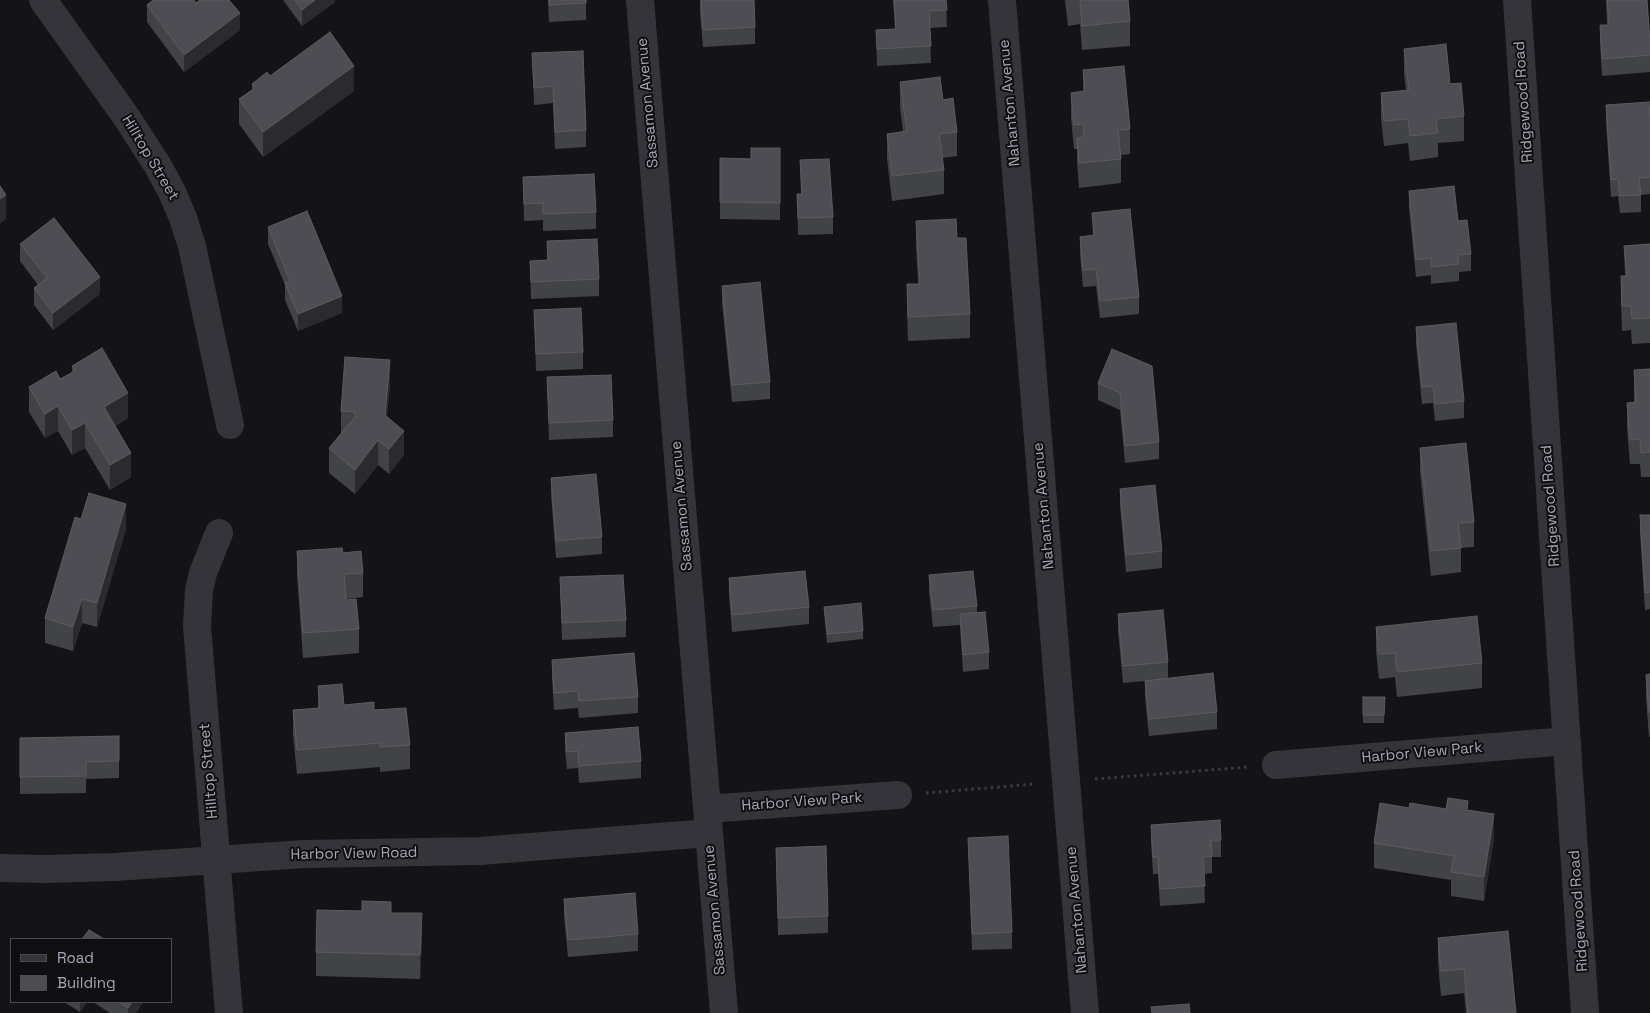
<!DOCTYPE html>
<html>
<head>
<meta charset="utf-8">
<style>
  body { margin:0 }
  #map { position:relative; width:1650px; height:1013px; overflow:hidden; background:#141315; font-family:"Space Grotesk",sans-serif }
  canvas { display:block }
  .legend { position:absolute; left:10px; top:938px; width:162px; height:65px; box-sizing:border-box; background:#0f0e10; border:1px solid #4b4b52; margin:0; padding:6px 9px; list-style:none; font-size:15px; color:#a5a7b5 }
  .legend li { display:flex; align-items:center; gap:10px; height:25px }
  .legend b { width:25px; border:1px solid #4b4b52 }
</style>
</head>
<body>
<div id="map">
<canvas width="1650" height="1013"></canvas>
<ul class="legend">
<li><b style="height:6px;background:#35343a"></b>Road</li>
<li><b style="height:14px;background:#4d4d53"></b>Building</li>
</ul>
</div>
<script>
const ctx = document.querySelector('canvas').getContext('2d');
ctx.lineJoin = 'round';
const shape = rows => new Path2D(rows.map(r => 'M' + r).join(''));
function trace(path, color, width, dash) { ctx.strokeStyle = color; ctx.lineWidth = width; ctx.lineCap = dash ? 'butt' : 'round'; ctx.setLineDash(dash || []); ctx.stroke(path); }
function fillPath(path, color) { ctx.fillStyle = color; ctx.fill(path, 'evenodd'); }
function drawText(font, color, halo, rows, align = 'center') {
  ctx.font = font + ' "Space Grotesk",sans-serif'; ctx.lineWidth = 4; ctx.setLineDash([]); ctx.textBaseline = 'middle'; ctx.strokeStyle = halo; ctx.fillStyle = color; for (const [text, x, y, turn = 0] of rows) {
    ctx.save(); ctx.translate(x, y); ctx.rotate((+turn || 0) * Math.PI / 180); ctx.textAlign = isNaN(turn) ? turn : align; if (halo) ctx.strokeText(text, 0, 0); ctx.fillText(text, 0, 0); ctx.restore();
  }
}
trace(shape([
  [1095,779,1248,767],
  [926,793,1036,784]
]), '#3a3b41', 3, [2.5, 4]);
trace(shape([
  [43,0,127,118,158,166,172,192,183,218,192,246,230,425],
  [640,0,724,1013],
  [1002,0,1085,1013],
  [1517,0,1585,1013],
  [219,533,203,573,199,590,197,626,229,1013],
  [1276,765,1567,741],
  [707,809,898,795],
  [0,868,45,869,115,867,304,854,480,851,709,833]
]), '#35343a', 28);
fillPath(shape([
  [283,0,335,0,335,2,302,26],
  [548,0,586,0,586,20,549,22],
  [700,0,755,27,755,44,703,47,700,13],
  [893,0,946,0,947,27,930,28,931,63,877,66,876,30,895,29],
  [1065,0,1128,0,1130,21,1130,46,1082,50,1080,24,1068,26],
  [1606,0,1647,0,1650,42,1650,72,1602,76,1600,42,1600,25,1607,25],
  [196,3,240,30,184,72,147,22,147,5],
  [1404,49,1464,116,1464,141,1438,143,1438,157,1410,161,1408,143,1384,146,1381,118,1381,93,1406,90,1404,73],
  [532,53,586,130,586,147,555,149,553,103,534,105],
  [1083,70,1130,129,1130,154,1121,155,1121,183,1079,188,1077,162,1077,149,1074,149,1071,118,1071,93,1083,92],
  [900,82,943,100,957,132,957,156,942,158,944,170,944,194,892,201,887,159,887,134,903,132,900,107],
  [252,84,354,91,263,157,239,124,239,99,252,90],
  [1606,105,1650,119,1650,194,1641,195,1641,212,1620,213,1618,196,1611,197,1606,122],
  [780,148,780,220,720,219,720,158,751,159],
  [800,160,833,217,833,234,798,235,797,194,801,194],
  [523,177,596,212,596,229,543,231,543,220,524,221],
  [1409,191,1458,221,1471,254,1471,271,1459,272,1459,281,1431,284,1431,275,1416,277,1409,208],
  [1092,213,1139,297,1139,314,1100,318,1096,286,1083,287,1080,254,1080,237,1093,235],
  [916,221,957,238,970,314,970,338,908,341,907,309,907,284,918,284,916,246],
  [268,227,342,313,298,331,285,300,285,285,268,244],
  [547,241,599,279,599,296,531,299,530,261,547,260],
  [20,244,100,294,53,330,34,305,34,288,38,285,20,261],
  [1650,244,1650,343,1632,344,1631,330,1622,331,1621,301,1621,276,1625,276,1624,246],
  [722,286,770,382,770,399,732,402,722,303],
  [534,310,583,352,583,369,536,371],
  [1416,327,1464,401,1464,418,1435,421,1433,403,1422,404,1416,344],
  [1112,349,1159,442,1159,459,1125,463,1120,410,1098,400,1098,383],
  [72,366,128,418,115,426,131,477,110,490,85,448,72,455,58,431,45,438,29,412,29,387,60,379,72,372],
  [1650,369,1650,477,1641,477,1640,464,1630,464,1627,428,1627,403,1634,402,1634,370],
  [547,377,613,420,613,437,549,440],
  [390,385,387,416,404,455,389,474,378,465,355,494,329,473,329,448,341,434,341,411],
  [1420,448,1474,522,1474,547,1461,548,1461,572,1431,576,1420,472],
  [551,478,602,537,602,554,556,558,551,495],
  [1120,489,1162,551,1162,568,1126,572,1120,506],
  [1640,515,1650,515,1650,609,1645,610,1640,532],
  [81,519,126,529,97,627,82,623,73,651,45,643,45,618],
  [297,551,343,553,363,573,363,597,346,599,359,629,359,653,303,658,297,576],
  [929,575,977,606,977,613,989,652,989,669,963,672,960,625,933,627,929,592],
  [560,577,626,620,626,637,562,640],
  [729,578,809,607,809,624,732,632,729,595],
  [824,607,863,631,863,639,827,643],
  [1118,614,1168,662,1168,678,1217,712,1217,729,1149,736,1145,698,1145,681,1123,683,1118,631],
  [1376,627,1482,663,1482,688,1397,697,1395,677,1379,679,1376,651],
  [552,660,638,697,638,713,579,718,578,708,554,710,552,677],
  [1650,674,1650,736,1649,737,1646,699,1646,675],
  [318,686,344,705,374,710,410,745,410,769,380,772,380,767,297,774,293,735,293,710,318,709],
  [1363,697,1385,697,1384,723,1363,723],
  [565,733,641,761,641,778,579,783,578,768,567,769,565,750],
  [20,738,119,761,119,778,86,779,86,793,20,794],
  [1409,808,1468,810,1494,838,1484,901,1451,896,1451,880,1374,868,1374,843],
  [1151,825,1221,840,1221,857,1212,857,1212,873,1204,874,1205,903,1160,906,1158,874,1153,874,1151,842],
  [968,838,1012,932,1012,949,972,950],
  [776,848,828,916,828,933,778,935],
  [564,899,638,934,638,951,568,957,564,916],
  [391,913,422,938,420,979,316,976,316,952],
  [1438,938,1516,1013,1466,1013,1464,993,1441,996,1438,963],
  [64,1002,87,1002,80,1012],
  [93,1002,143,1002,136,1013,110,1013]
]), '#424347');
fillPath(shape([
  [315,0,335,0,335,2,302,26,302,10],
  [240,13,240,30,184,72,184,55],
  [354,66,354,91,263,157,263,132],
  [6,195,6,219,0,224,0,199],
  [100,277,100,294,53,330,53,313],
  [342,296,342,313,298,331,298,314],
  [390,360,390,385,385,439,385,415],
  [128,393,128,418,104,432,104,407],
  [58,406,58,431,45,438,45,414],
  [85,423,85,448,72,455,72,430],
  [404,431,404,455,389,474,389,449],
  [378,440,378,465,355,494,355,470],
  [131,453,131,477,110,490,110,465],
  [126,504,126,529,97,627,97,603],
  [82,599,82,623,73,651,73,627],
  [1494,814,1494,838,1484,901,1484,877],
  [422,913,422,938,420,979,420,955],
  [80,1002,87,1002,80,1012],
  [132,1002,143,1002,136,1013,128,1013,128,1008]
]), '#2b2b2e');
const building = shape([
  [153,0,194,0,196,3,200,0,229,0,240,13,184,55,147,5,153,0],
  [295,0,315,0,302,10,295,0],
  [549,0,586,0,586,3,549,5,549,0],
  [701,0,754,0,755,27,703,30,701,0],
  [894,0,946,0,947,10,929,11,931,46,877,49,876,30,896,29,894,0],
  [1080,0,1128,0,1130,21,1082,26,1080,0],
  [1607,0,1647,0,1650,42,1650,55,1602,59,1600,25,1609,25,1607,0],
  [330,32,354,66,263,132,239,99,255,88,252,84,267,72,270,76,330,32],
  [1446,44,1450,84,1461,83,1464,116,1436,119,1438,133,1410,136,1408,119,1384,121,1381,93,1409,90,1404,49,1446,44],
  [583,51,586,130,555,132,553,86,534,88,532,53,583,51],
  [1124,66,1130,129,1118,130,1121,159,1079,163,1077,138,1084,137,1083,124,1074,125,1071,93,1085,91,1083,70,1124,66],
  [940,77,943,100,953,98,957,132,939,134,944,170,892,176,887,134,907,131,900,82,940,77],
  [1649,102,1650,119,1650,177,1639,178,1641,195,1620,196,1618,179,1611,180,1606,105,1649,102],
  [751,148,780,148,780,203,720,202,720,158,751,159,751,148],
  [829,159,833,217,798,218,797,194,802,194,800,160,829,159],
  [594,174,596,212,543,214,543,203,524,204,523,177,594,174],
  [0,186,6,195,0,199,0,186],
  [1454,186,1458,221,1467,220,1471,254,1458,255,1459,264,1431,267,1431,258,1416,260,1409,191,1454,186],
  [1130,209,1139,297,1100,301,1096,269,1083,270,1080,237,1094,235,1092,213,1130,209],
  [307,211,342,296,298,314,285,283,290,281,268,227,307,211],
  [54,218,100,277,53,313,34,288,47,278,20,244,54,218],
  [956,219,957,238,966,238,970,314,908,317,907,284,920,284,916,221,956,219],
  [597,239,599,279,531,282,530,261,548,260,547,241,597,239],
  [1650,244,1650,318,1632,319,1631,306,1622,306,1621,276,1627,276,1624,246,1650,244],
  [760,282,770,382,732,385,722,286,760,282],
  [581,308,583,352,536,354,534,310,581,308],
  [1456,323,1464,401,1435,404,1433,386,1422,387,1416,327,1456,323],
  [102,348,128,393,104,407,131,453,110,465,85,423,72,430,58,406,45,414,29,387,56,371,60,379,75,371,72,366,102,348],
  [1112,349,1152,366,1159,442,1125,446,1120,393,1098,383,1112,349],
  [345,357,390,360,385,415,404,431,389,449,378,440,355,470,329,448,355,417,355,412,341,411,345,357],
  [1650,369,1650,452,1641,453,1640,439,1630,440,1627,403,1636,402,1634,370,1650,369],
  [611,375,613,420,549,423,547,377,611,375],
  [1466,443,1474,522,1458,523,1461,548,1431,551,1420,448,1466,443],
  [596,474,602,537,556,541,551,478,596,474],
  [1155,485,1162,551,1126,555,1120,489,1155,485],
  [89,493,126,504,97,603,82,599,73,627,45,618,75,517,81,519,89,493],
  [1640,515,1650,515,1650,592,1645,593,1640,515],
  [342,548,343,553,361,551,363,573,344,574,346,600,356,599,359,629,303,633,297,551,342,548],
  [805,571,809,607,732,615,729,578,805,571],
  [973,571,977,606,933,610,929,575,973,571],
  [623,575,626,620,562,623,560,577,623,575],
  [861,603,863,631,827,634,824,607,861,603],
  [1163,610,1168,662,1123,666,1118,614,1163,610],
  [985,612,989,652,963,655,960,614,985,612],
  [1477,616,1482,663,1397,672,1395,653,1379,654,1376,627,1477,616],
  [634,653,638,697,579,701,578,691,554,693,552,660,634,653],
  [1213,673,1217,712,1149,719,1145,681,1213,673],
  [1650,674,1650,712,1649,712,1646,675,1650,674],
  [342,684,344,705,374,702,374,710,406,708,410,745,380,747,380,743,297,750,293,710,320,708,318,686,342,684],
  [1363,697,1385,697,1384,715,1363,715,1363,697],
  [638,727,641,761,579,766,578,751,567,752,565,733,638,727],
  [119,736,119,761,86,762,86,776,20,777,20,738,119,736],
  [1448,798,1468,801,1467,810,1494,814,1484,877,1451,872,1454,856,1374,843,1380,803,1409,808,1410,803,1446,809,1448,798],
  [1220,820,1221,840,1211,840,1212,856,1203,857,1205,886,1160,889,1158,857,1153,857,1151,825,1220,820],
  [1008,836,1012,932,972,934,968,838,1008,836],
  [826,846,828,916,778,918,776,848,826,846],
  [635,893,638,934,568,940,564,899,635,893],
  [362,901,391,902,391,913,422,913,420,955,316,952,317,910,362,911,362,901],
  [89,930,104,939,82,939,89,930],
  [1508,931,1516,1013,1468,1013,1464,969,1441,971,1438,938,1508,931],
  [119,1002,132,1002,128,1008,119,1002],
  [1189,1004,1190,1013,1152,1013,1151,1007,1189,1004]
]);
fillPath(building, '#4d4d53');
trace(building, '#5b5b62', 1);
drawText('15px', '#a5a7b5', '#0f0e10', [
  ["Ridgewood Road",1524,102,-94],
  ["Sassamon Avenue",648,103,-95],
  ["Nahanton Avenue",1010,103,-95],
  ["Hilltop Street",150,158,59],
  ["Sassamon Avenue",682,506,-95],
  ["Nahanton Avenue",1044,506,-95],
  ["Ridgewood Road",1551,506,-94],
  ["Harbor View Park",1422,753,-5],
  ["Hilltop Street",209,771,-95],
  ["Harbor View Park",802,802,-4],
  ["Harbor View Road",354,854,-1],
  ["Sassamon Avenue",715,910,-95],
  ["Nahanton Avenue",1077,910,-95],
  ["Ridgewood Road",1579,911,-94]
]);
</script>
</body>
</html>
